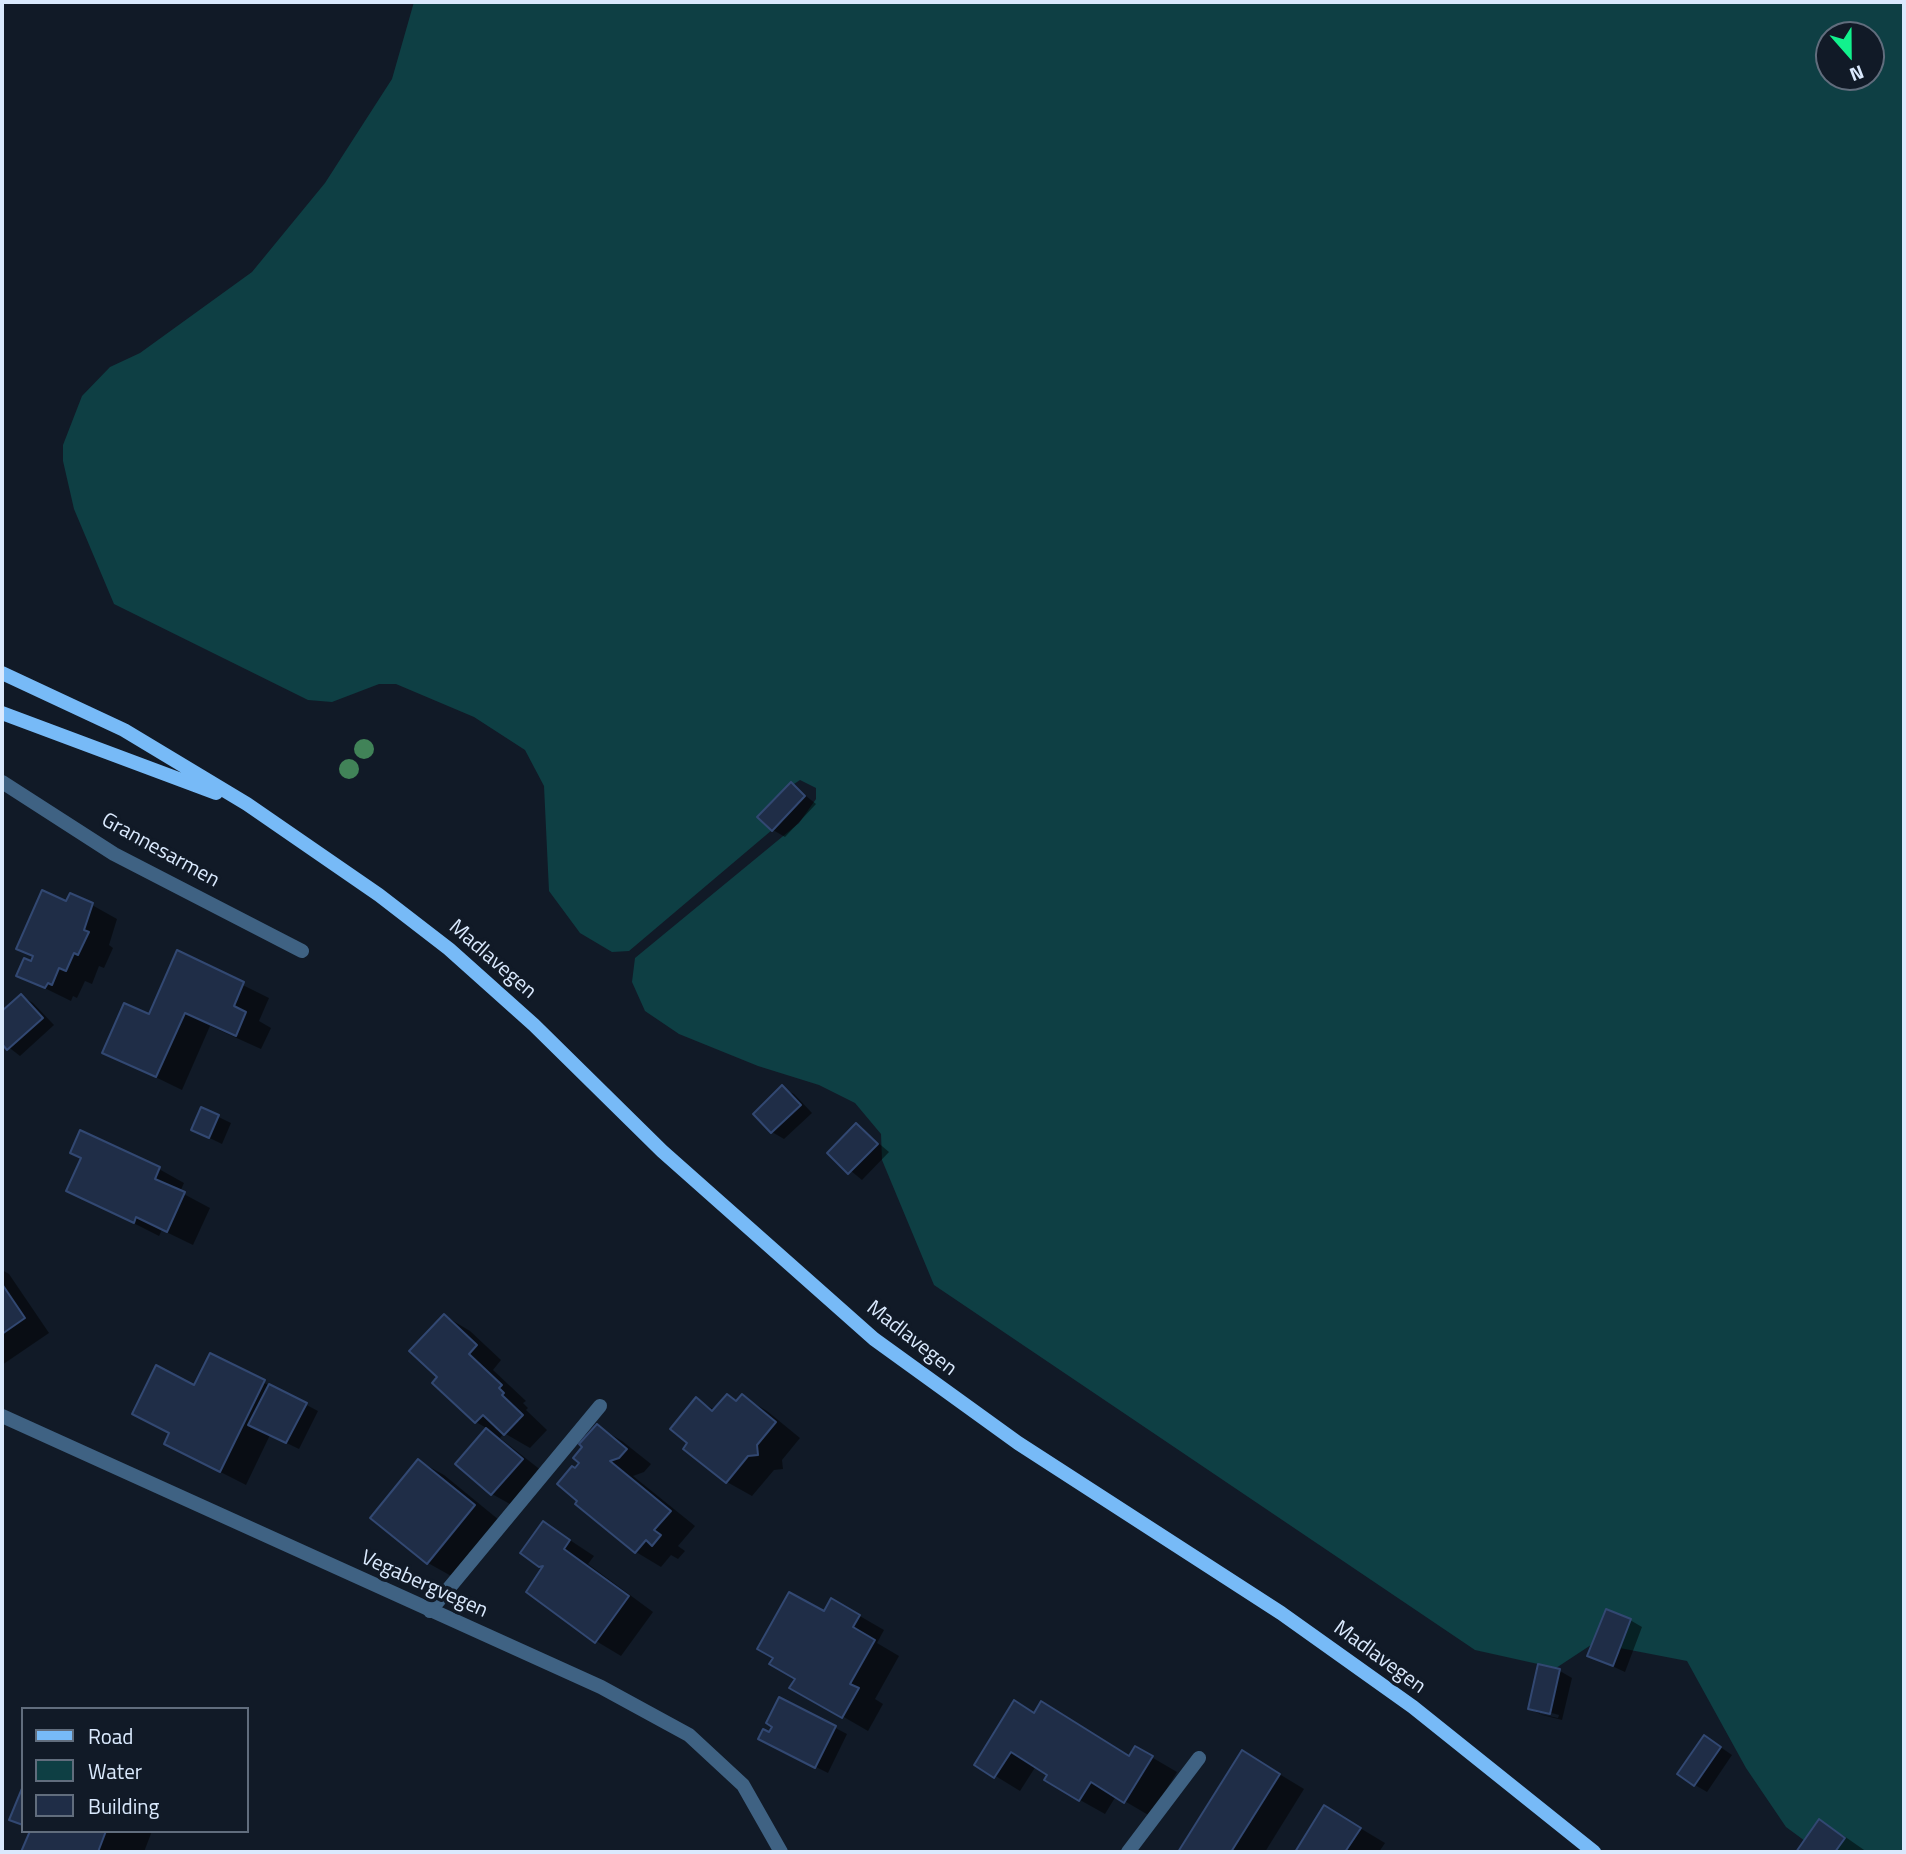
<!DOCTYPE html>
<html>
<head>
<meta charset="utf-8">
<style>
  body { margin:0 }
  #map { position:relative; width:1906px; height:1854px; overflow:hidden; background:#111a27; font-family:"Titillium Web",sans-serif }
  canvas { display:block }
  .frame { position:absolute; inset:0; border:4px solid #dae9fd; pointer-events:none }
  .legend { position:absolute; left:21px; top:1707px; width:228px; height:126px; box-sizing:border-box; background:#111a27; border:2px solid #616d7d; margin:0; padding:9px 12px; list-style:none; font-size:21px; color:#dae9fd }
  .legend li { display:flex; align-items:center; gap:14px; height:35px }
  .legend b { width:35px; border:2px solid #616d7d }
  .north { position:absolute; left:1815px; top:21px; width:70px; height:70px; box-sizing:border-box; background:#111a27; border:2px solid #616d7d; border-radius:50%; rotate:159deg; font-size:19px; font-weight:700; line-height:28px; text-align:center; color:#dae9fd }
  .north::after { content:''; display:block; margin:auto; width:24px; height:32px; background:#12f18d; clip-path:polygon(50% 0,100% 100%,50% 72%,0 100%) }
</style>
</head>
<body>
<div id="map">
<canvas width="1906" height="1854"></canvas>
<div class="frame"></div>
<ul class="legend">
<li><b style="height:9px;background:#77baf7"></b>Road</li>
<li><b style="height:19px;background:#0e3f44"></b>Water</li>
<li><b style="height:19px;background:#1f2d47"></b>Building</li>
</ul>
<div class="north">N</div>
</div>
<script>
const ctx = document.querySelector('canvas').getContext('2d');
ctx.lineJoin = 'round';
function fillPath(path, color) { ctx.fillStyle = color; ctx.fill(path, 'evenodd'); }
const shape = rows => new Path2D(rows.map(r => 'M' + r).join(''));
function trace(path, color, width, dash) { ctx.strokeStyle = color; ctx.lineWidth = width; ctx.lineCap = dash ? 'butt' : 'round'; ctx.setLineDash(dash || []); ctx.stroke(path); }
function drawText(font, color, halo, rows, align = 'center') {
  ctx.font = font + ' "Titillium Web",sans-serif'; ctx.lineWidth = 7; ctx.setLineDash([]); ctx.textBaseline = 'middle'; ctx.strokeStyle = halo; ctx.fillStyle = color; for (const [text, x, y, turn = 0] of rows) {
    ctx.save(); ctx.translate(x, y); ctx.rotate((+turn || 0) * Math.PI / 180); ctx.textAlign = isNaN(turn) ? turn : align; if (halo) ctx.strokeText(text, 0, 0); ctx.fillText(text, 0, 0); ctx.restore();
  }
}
fillPath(shape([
  [414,2,1904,2,1904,1852,1820,1852,1786,1827,1746,1768,1687,1661,1594,1643,1556,1668,1475,1650,934,1285,882,1160,881,1134,855,1103,819,1085,758,1066,679,1034,645,1011,632,982,635,958,799,823,816,799,816,788,800,780,794,784,772,830,629,951,612,952,580,933,549,891,544,786,525,750,474,717,396,684,379,684,332,702,308,700,114,604,74,509,63,461,63,445,82,396,110,367,140,353,252,272,325,183,392,79],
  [1829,35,1871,35,1871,77,1829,77]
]), '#0e3f44');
fillPath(shape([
  [791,784,816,804,785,837,773,830],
  [67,903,92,905,117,919,109,945,113,948,104,968,99,966,92,984,85,981,77,998,73,996,71,1001,18,975,32,964,35,958,18,948],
  [178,953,269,998,259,1021,271,1028,261,1049,210,1026,182,1090,104,1052,150,1016],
  [21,996,33,1003,54,1025,20,1056,2,1042,2,1014],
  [782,1088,794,1094,812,1113,784,1139,772,1132],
  [202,1109,231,1123,222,1144,193,1130],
  [857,1125,889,1152,862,1180,829,1153],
  [159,1169,184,1183,180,1192,210,1208,193,1245,162,1230,159,1236,68,1190],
  [2,1270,9,1274,49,1333,2,1365],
  [445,1316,470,1331,501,1360,493,1370,526,1401,523,1403,528,1408,526,1410,547,1430,530,1448,504,1433,500,1438,547,1475,517,1508,492,1494,457,1464,488,1429,476,1422,440,1377],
  [211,1355,318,1411,299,1449,270,1435,246,1485,191,1457,171,1434,134,1414,195,1387],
  [727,1396,738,1402,742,1396,767,1411,800,1438,782,1460,783,1469,774,1470,752,1496,727,1482,690,1443,696,1399,715,1410],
  [597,1426,622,1441,651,1464,644,1472,633,1476,695,1526,678,1546,685,1551,678,1559,671,1555,661,1567,636,1552,577,1504,576,1470],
  [419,1461,444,1475,499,1520,453,1577,428,1563,372,1518],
  [544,1523,594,1556,588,1564,653,1612,621,1656,596,1641,540,1566],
  [832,1600,884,1630,877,1643,899,1656,875,1699,883,1704,868,1731,792,1687],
  [1630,1620,1642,1627,1625,1672,1590,1656],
  [1540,1666,1560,1671,1572,1678,1562,1720,1542,1715,1530,1709],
  [1540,1710,1559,1715,1558,1718,1540,1714],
  [780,1699,847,1734,828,1773,772,1745,770,1735],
  [1035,1714,1130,1758,1136,1748,1177,1772,1150,1816,1116,1796,1105,1814,1080,1800,1036,1766,1020,1791,976,1764],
  [1716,1744,1732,1755,1707,1792,1695,1785],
  [1243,1752,1304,1789,1265,1852,1180,1852],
  [1325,1807,1385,1843,1379,1852,1297,1852],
  [1819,1822,1844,1836,1867,1852,1798,1852],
  [32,1831,152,1831,144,1852,23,1852]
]), '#0007');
const building = shape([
  [791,782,805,796,772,831,757,817,791,782],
  [42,890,66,901,70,893,93,903,84,930,89,932,78,955,74,953,66,971,59,968,52,985,48,983,45,988,16,976,24,958,31,961,33,956,16,949,42,890],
  [177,950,244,982,234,1006,246,1012,236,1036,185,1013,156,1077,102,1053,124,1003,149,1014,177,950],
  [21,994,43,1018,7,1050,2,1044,2,1011,21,994],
  [782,1085,801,1105,771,1133,753,1114,782,1085],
  [201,1107,219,1115,209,1138,191,1130,201,1107],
  [856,1123,878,1144,848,1174,827,1153,856,1123],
  [80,1130,160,1167,155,1179,185,1192,167,1232,136,1217,134,1223,66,1191,81,1158,70,1153,80,1130],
  [2,1284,25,1318,2,1334,2,1284],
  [444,1314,477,1345,469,1354,502,1385,499,1388,504,1393,502,1395,523,1415,504,1435,483,1415,475,1423,432,1383,437,1377,409,1351,444,1314],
  [210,1353,265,1380,220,1472,164,1444,169,1433,132,1414,156,1365,194,1385,210,1353],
  [269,1384,307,1403,286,1443,248,1425,269,1384],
  [727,1394,736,1401,742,1394,776,1422,757,1445,758,1455,748,1456,726,1483,683,1449,687,1443,670,1429,696,1397,712,1411,727,1394],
  [597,1424,627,1449,619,1458,610,1461,671,1511,654,1530,661,1535,652,1546,646,1540,635,1553,575,1504,577,1501,557,1484,572,1466,575,1468,579,1463,573,1458,582,1447,579,1444,597,1424],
  [486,1428,523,1459,491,1495,455,1464,486,1428],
  [418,1459,475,1505,427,1564,370,1518,418,1459],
  [543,1521,570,1540,564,1549,629,1596,595,1643,526,1592,543,1566,539,1567,520,1553,543,1521],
  [789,1592,824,1611,831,1598,860,1615,853,1627,875,1640,850,1684,859,1688,842,1718,789,1688,795,1679,769,1664,773,1658,757,1649,789,1592],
  [1606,1609,1631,1619,1613,1666,1587,1656,1606,1609],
  [1538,1664,1560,1669,1550,1714,1528,1709,1538,1664],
  [779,1697,836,1726,815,1768,758,1739,763,1729,769,1732,772,1727,766,1723,779,1697],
  [1014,1700,1034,1713,1041,1701,1129,1756,1135,1746,1153,1756,1124,1803,1091,1782,1079,1801,1044,1780,1047,1775,1011,1752,994,1778,974,1765,1014,1700],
  [1704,1735,1721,1747,1694,1786,1677,1774,1704,1735],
  [1242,1750,1280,1774,1231,1852,1178,1852,1242,1750],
  [23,1786,23,1825,9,1820,23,1786],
  [1324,1805,1361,1828,1345,1852,1295,1852,1324,1805],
  [1819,1819,1845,1838,1835,1852,1796,1852,1819,1819],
  [30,1831,106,1831,98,1852,21,1852,30,1831]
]);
fillPath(building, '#1f2d47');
trace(building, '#324872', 2);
trace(shape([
  [430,1611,600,1406]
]), '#3f6283', 14);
trace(shape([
  [2,782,114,854,302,951],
  [2,1416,601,1687,689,1735,743,1785,781,1852],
  [1128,1852,1199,1758]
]), '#3f6283', 14);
trace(shape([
  [2,673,124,730,247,804,379,895,449,949,534,1025,662,1151,874,1339,1018,1443,1281,1613,1413,1707,1594,1852],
  [2,713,216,793]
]), '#77baf7', 14);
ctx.fillStyle = '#418358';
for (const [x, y] of [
  [364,749],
  [349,769]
]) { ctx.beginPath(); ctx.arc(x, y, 10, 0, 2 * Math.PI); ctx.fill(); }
drawText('21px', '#dae9fd', '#111a27', [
  ["Grannesarmen",160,851,29],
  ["Madlavegen",492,960,41],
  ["Madlavegen",911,1339,38],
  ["Vegabergvegen",424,1585,24],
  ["Madlavegen",1379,1658,36]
]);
</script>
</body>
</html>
